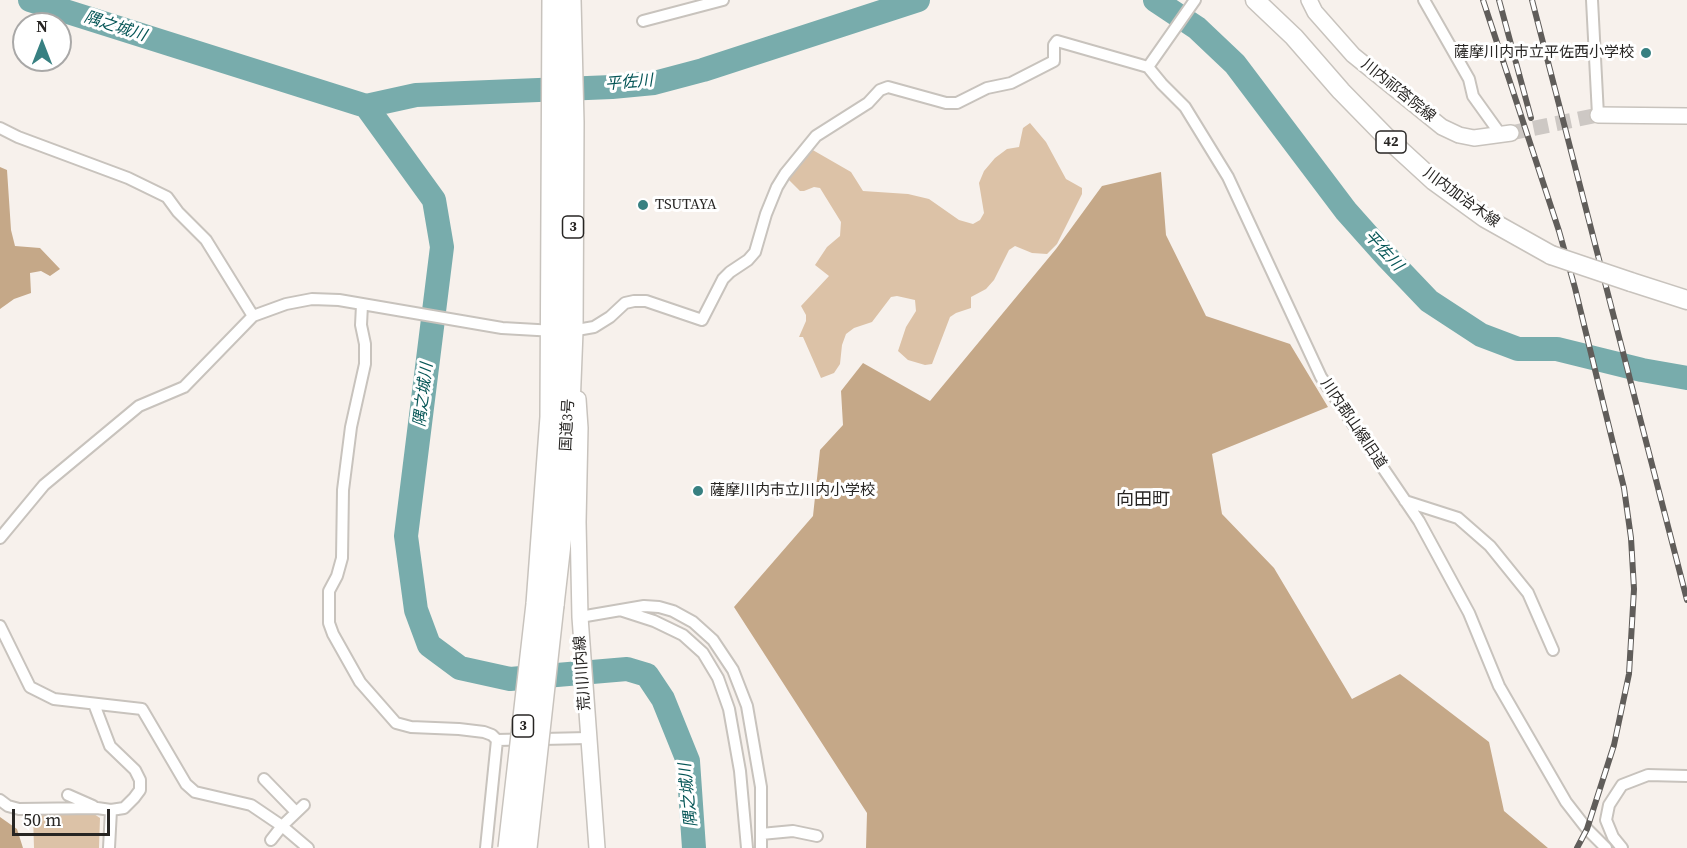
<!DOCTYPE html>
<html>
<head>
<meta charset="utf-8">
<style>
  body { margin:0 }
  #map { position:relative; width:1687px; height:848px; overflow:hidden; background:#f7f1ec; font-family:"Source Serif 4",serif }
  canvas { display:block }
  .north { position:absolute; left:12px; top:12px; width:60px; height:60px; box-sizing:border-box; background:#fff; border:2px solid #a9a8a7; border-radius:50%; rotate:0deg; font-size:16px; font-weight:700; line-height:24px; text-align:center; color:#272523 }
  .north::after { content:''; display:block; margin:auto; width:21px; height:27px; background:#378081; clip-path:polygon(50% 0,100% 100%,50% 72%,0 100%) }
  .scale { position:absolute; left:12px; top:809px; width:98px; height:27px; box-sizing:border-box; border:3px solid #272523; border-top:0; padding-left:8px; font-size:18px; line-height:21px; white-space:nowrap; color:#272523; -webkit-text-stroke:4px #fff; paint-order:stroke }
</style>
</head>
<body>
<div id="map">
<canvas width="1687" height="848"></canvas>
<div class="north">N</div>
<div class="scale">50 m</div>
</div>
<script>
const ctx = document.querySelector('canvas').getContext('2d');
ctx.lineJoin = 'round';
function fillPath(path, color) { ctx.fillStyle = color; ctx.fill(path, 'evenodd'); }
const shape = rows => new Path2D(rows.map(r => 'M' + r).join(''));
function trace(path, color, width, dash) { ctx.strokeStyle = color; ctx.lineWidth = width; ctx.lineCap = dash ? 'butt' : 'round'; ctx.setLineDash(dash || []); ctx.stroke(path); }
function drawText(font, color, halo, rows, align = 'center') {
  ctx.font = font + ' "Source Serif 4","Noto Sans JP",serif'; ctx.lineWidth = 6; ctx.setLineDash([]); ctx.textBaseline = 'middle'; ctx.strokeStyle = halo; ctx.fillStyle = color; for (const [text, x, y, turn = 0] of rows) {
    ctx.save(); ctx.translate(x, y); ctx.rotate((+turn || 0) * Math.PI / 180); ctx.textAlign = isNaN(turn) ? turn : align; if (halo) ctx.strokeText(text, 0, 0); ctx.fillText(text, 0, 0); ctx.restore();
  }
}
fillPath(shape([
  [1030,123,1046,142,1066,179,1082,188,1082,194,1057,244,1047,254,1032,253,1015,246,1009,250,994,280,986,289,971,297,971,308,956,313,950,317,932,364,925,365,908,360,898,351,906,327,916,311,915,300,897,296,891,297,872,322,854,328,846,334,842,345,840,364,834,373,821,378,803,337,799,337,806,321,806,315,801,306,829,276,815,265,827,247,840,236,841,222,820,188,814,187,804,191,800,191,787,178,811,149,851,172,863,191,908,194,929,199,959,220,973,224,980,220,984,213,979,183,984,171,995,158,1007,149,1019,147,1023,128],
  [94,814,100,818,99,848,34,848,33,815]
]), '#dcc2a7');
fillPath(shape([
  [0,167,7,170,11,230,15,246,40,248,60,269,50,276,41,271,30,273,31,293,14,299,0,309],
  [1161,172,1166,235,1206,316,1290,344,1328,407,1212,454,1222,514,1274,568,1352,699,1400,674,1489,742,1504,811,1548,848,866,848,867,813,734,607,813,516,820,450,843,425,841,391,863,363,930,401,1056,249,1102,186],
  [0,817,17,829,23,848,0,848]
]), '#c5a888');
trace(shape([
  [30,0,366,106,434,200,442,247,406,536,416,610,429,645,460,668,510,679,627,669,647,675,663,699,688,761,694,848],
  [1155,0,1197,28,1235,64,1346,211,1387,257,1429,301,1481,335,1518,349,1557,349,1642,370,1687,378],
  [366,106,416,95,612,87,654,83,703,70,918,0]
]), '#78acac', 24);
trace(shape([
  [1511,133,1598,115]
]), '#cdc8c4', 15, [15, 8]);
const street = shape([
  [1424,0,1469,79,1473,96,1501,135],
  [1592,0,1598,115],
  [643,21,723,0],
  [1148,67,1162,84,1185,107,1228,177,1321,377,1419,521,1469,613,1499,686,1566,802,1587,829,1606,848],
  [1148,67,1195,0],
  [0,128,18,137,128,178,167,197,178,212,206,240,253,316],
  [362,305,361,325,365,344,365,364,351,427,343,490,342,558,337,576,329,591,329,623,333,634,360,682,396,723,411,727,459,729,484,732,492,735,497,740,588,738],
  [571,331,594,327,610,317,625,303,634,301,646,301,702,320,723,279,730,272,748,260,755,252,766,214,777,187,785,174,816,136,868,103,880,90,888,87,946,103,957,103,987,88,1011,83,1054,61,1054,45,1057,41,1148,67],
  [1405,501,1458,518,1490,546,1528,593,1553,650],
  [0,538,44,485,139,406,184,387,253,316,286,304,312,299,339,300,502,328,555,331],
  [620,610,654,621,683,635,703,653,718,678,729,709,740,771,747,848],
  [580,617,644,606,659,607,673,611,693,622,713,640,733,670,747,706,761,787,761,848],
  [0,626,30,687,54,699,142,709,186,784,195,792,251,805,282,826,308,848],
  [264,779,296,812],
  [68,795,93,806],
  [0,800,8,806,19,809,97,808,111,810,124,808,134,798,140,790,140,780,135,770,110,746,94,704],
  [761,834,793,831,817,836],
  [271,840,282,826,304,805],
  [109,848,111,810],
  [486,848,497,740],
  [1622,848,1613,837,1606,820,1609,805,1622,785,1648,775,1687,776]
]);
const secondary = shape([
  [1309,0,1315,12,1353,55,1442,127,1459,135,1474,138,1511,133],
  [1598,115,1687,116],
  [578,399,580,428,578,522,580,617,597,848]
]);
const primary = shape([
  [1255,0,1294,37,1341,91,1386,137,1434,181,1485,218,1551,255],
  [1631,282,1687,300]
]);
const highway = shape([
  [537,604,551,417,553,0],
  [553,605,562,526,568,432,572,331,573,122,570,0]
]);
trace(street, '#c8c3bd', 14);
trace(secondary, '#c8c3bd', 18);
trace(primary, '#c8c3bd', 21);
trace(highway, '#c8c3bd', 24);
trace(street, '#fff', 10);
trace(secondary, '#fff', 15);
trace(primary, '#fff', 18);
trace(highway, '#fff', 21);
const rail = shape([
  [1483,0,1559,231,1575,288,1624,488,1631,538,1634,589,1629,674,1614,745,1587,829,1577,848],
  [1499,0,1531,118],
  [1532,0,1687,600]
]);
trace(rail, '#605d5a', 6);
trace(rail, '#fff', 4, [11]);
const primaryBridge = shape([
  [1551,255,1631,282]
]);
const highwayBridge = shape([
  [509,848,537,604],
  [526,848,553,605]
]);
trace(primaryBridge, '#c8c3bd', 21, []);
trace(highwayBridge, '#c8c3bd', 24, []);
trace(primaryBridge, '#fff', 18);
trace(highwayBridge, '#fff', 21);
for (const [x, y, r, color] of [
  [1646,53,6,"#378081"],
  [643,205,6,"#378081"],
  [698,491,6,"#378081"]
]) { const dot = new Path2D(); dot.arc(x, y, r, 0, 2 * Math.PI); ctx.fillStyle = color; ctx.fill(dot); trace(dot, '#fff', 2); }
for (const [x, y, w] of [
  [1391,142,30],
  [573,227,21],
  [523,726,21]
]) { const box = new Path2D(); box.roundRect(x - w / 2, y - 11, w, 22, 4.5); ctx.fillStyle = '#fff'; ctx.fill(box); trace(box, '#272523', 1.5); }
drawText('bold 14px', '#272523', null, [
  ["42",1391,142],
  ["3",573,227],
  ["3",523,726]
]);
drawText('15px', '#272523', '#fff', [
  ["薩摩川内市立平佐西小学校",1634,53,"right"],
  ["TSUTAYA",655,205],
  ["薩摩川内市立川内小学校",710,491]
], 'left');
drawText('15px', '#272523', '#fff', [
  ["川内祁答院線",1398,91,39],
  ["川内加治木線",1461,198,36],
  ["川内郡山線旧道",1353,424,56],
  ["国道3号",568,425,-87],
  ["荒川川内線",583,673,-94]
]);
drawText('italic 16px', '#065657', '#fff', [
  ["隅之城川",115,27,18],
  ["平佐川",629,83,-5],
  ["平佐川",1383,251,47],
  ["隅之城川",424,395,-83],
  ["隅之城川",689,795,-96]
]);
drawText('18px', '#272523', '#fff', [
  ["向田町",1143,500]
]);
</script>
</body>
</html>
